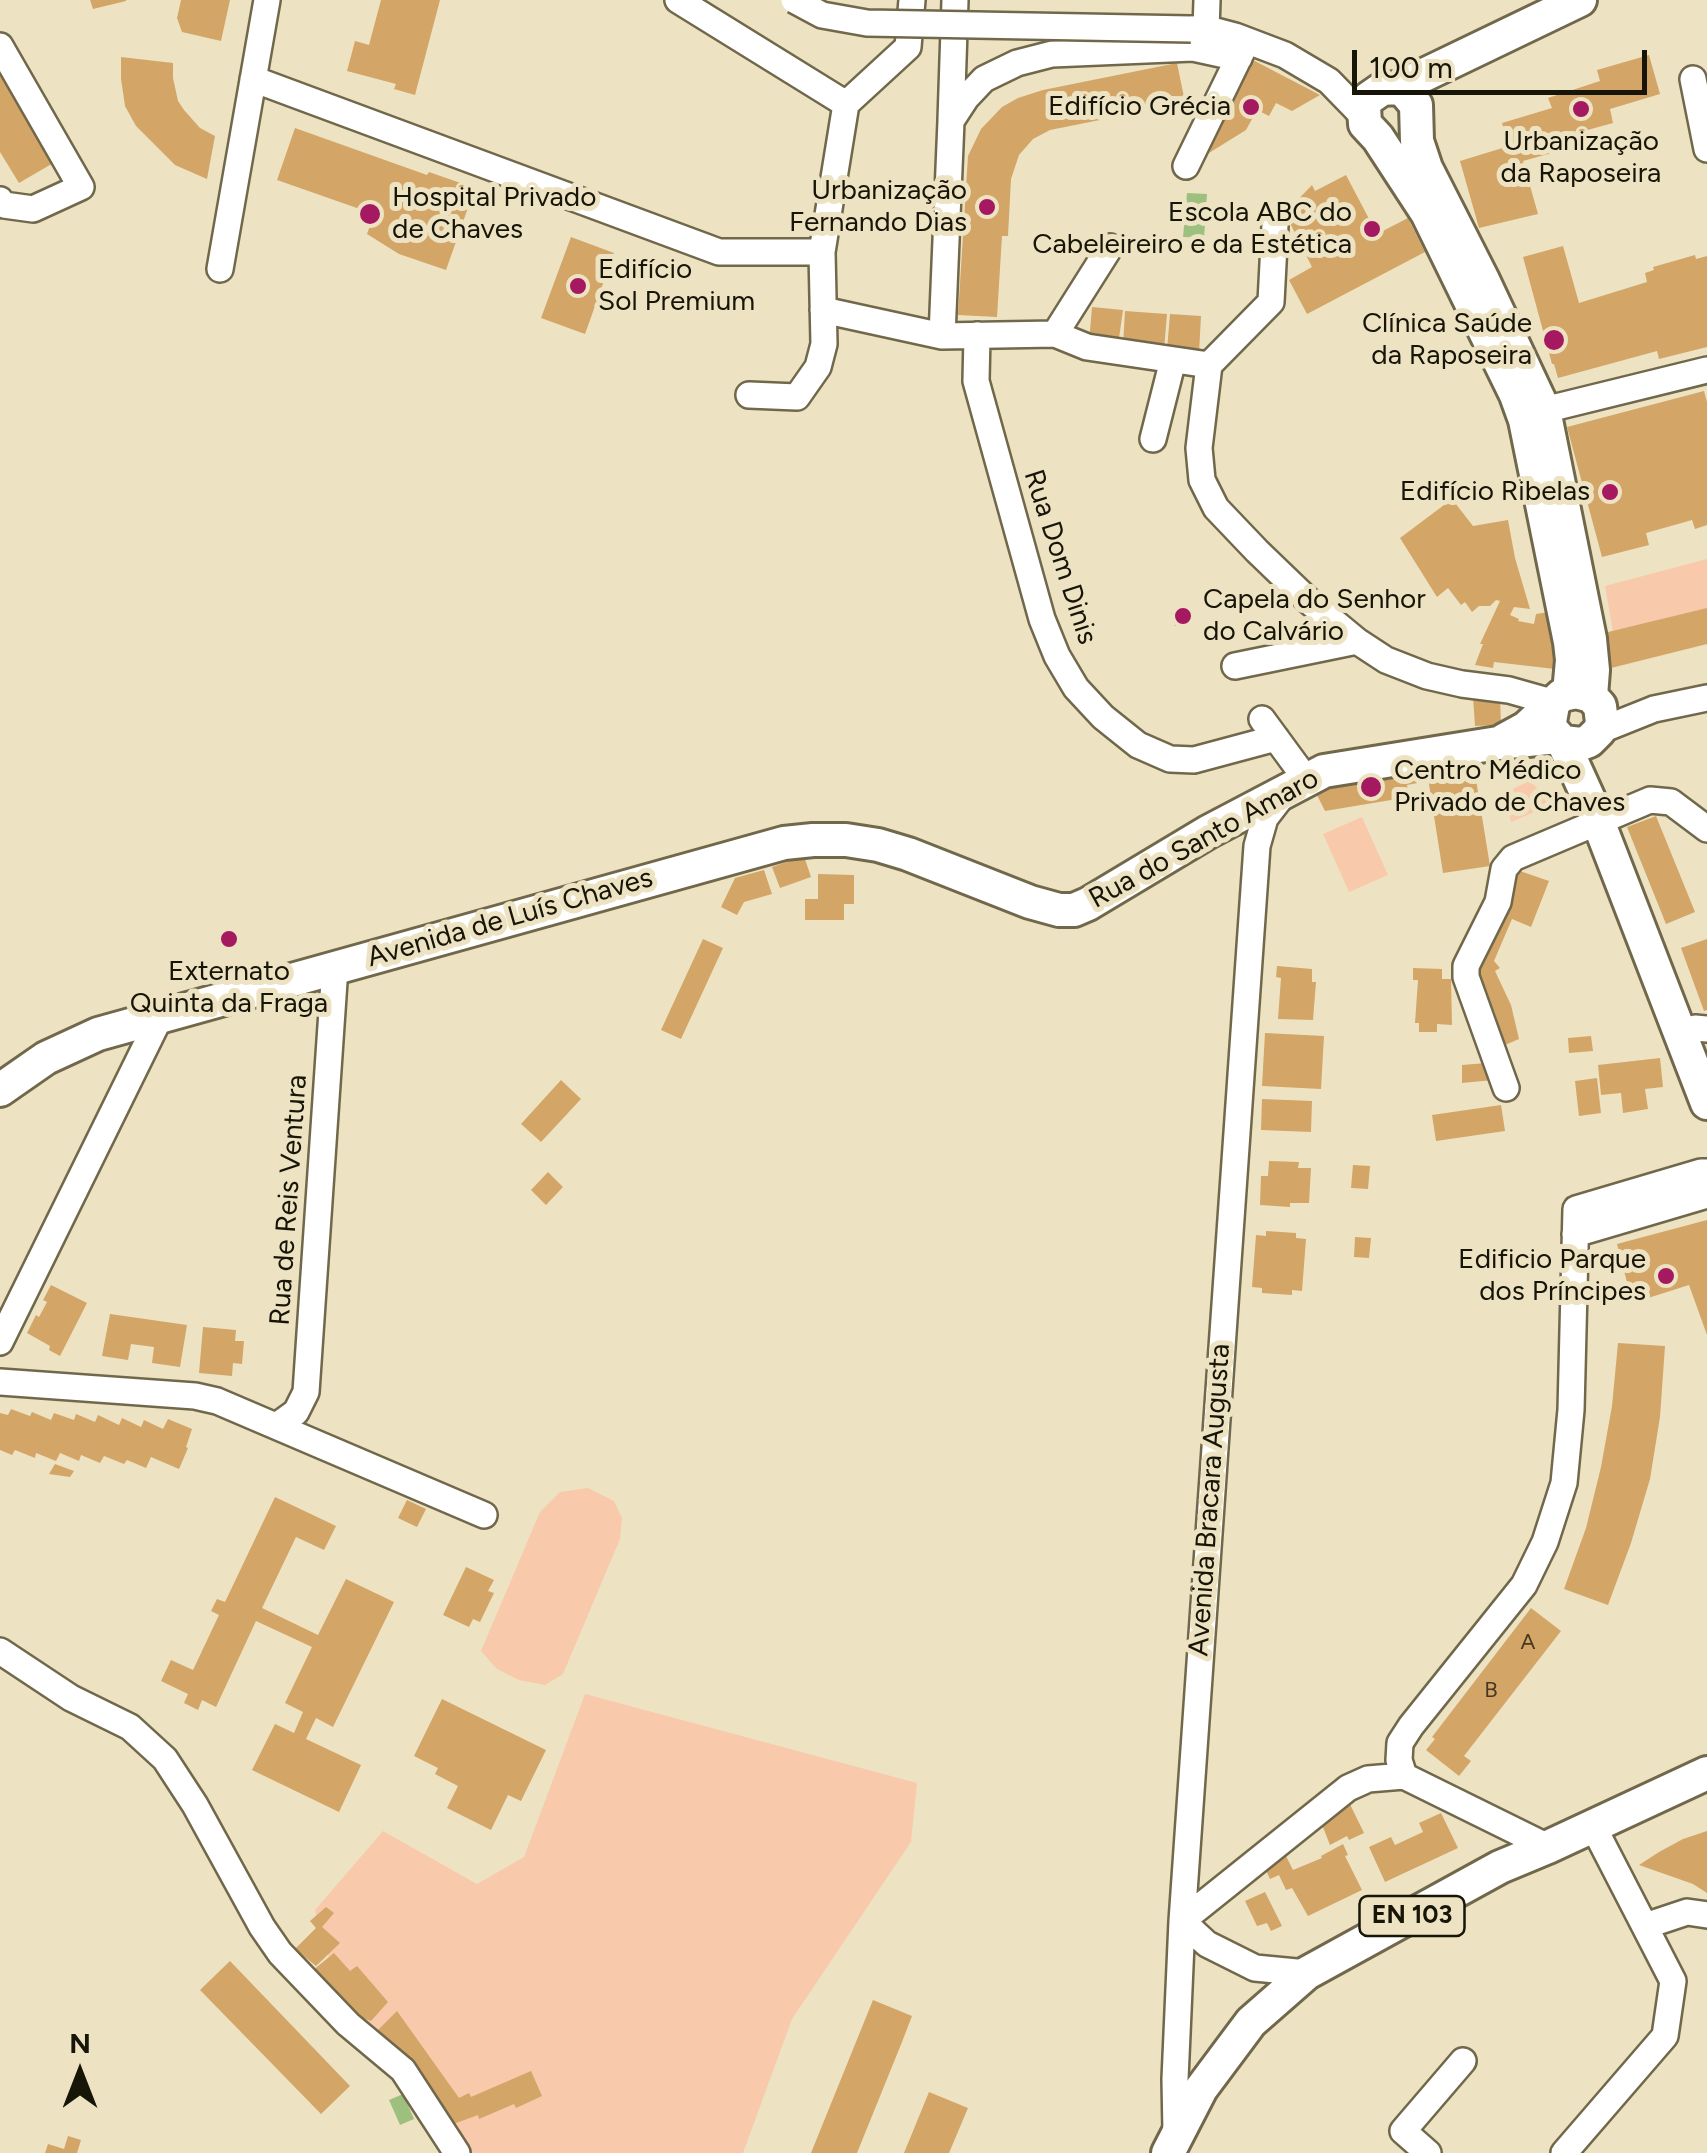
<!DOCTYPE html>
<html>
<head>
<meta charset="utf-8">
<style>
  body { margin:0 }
  #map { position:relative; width:1707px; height:2153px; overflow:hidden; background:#ede3c3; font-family:Figtree,sans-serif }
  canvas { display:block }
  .north { position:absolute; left:30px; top:2023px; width:100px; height:100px; -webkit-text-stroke:8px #ede3c3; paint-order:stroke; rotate:0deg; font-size:28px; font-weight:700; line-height:40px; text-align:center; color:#171408 }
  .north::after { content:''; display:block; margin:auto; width:35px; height:45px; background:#171408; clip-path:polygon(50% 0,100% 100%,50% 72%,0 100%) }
  .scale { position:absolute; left:1352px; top:50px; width:295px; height:45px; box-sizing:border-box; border:5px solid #171408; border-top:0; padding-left:12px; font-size:30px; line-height:35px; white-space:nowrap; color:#171408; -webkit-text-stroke:8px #ede3c3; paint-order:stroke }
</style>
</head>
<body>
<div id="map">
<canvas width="1707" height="2153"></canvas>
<div class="north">N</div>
<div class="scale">100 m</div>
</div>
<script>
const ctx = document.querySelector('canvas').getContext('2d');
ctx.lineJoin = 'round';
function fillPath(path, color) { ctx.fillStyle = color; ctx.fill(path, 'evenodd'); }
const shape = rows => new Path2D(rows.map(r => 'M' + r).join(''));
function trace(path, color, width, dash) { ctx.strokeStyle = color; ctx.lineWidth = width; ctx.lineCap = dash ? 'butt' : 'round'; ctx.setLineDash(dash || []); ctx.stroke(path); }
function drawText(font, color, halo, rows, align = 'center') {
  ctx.font = font + ' Figtree,sans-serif'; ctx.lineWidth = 10; ctx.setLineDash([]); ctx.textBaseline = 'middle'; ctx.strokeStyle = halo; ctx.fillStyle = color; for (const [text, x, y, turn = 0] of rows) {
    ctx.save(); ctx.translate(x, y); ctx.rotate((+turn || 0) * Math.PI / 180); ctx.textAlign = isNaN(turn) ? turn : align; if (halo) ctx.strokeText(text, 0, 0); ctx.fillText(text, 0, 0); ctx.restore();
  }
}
fillPath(shape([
  [1707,559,1707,608,1613,632,1605,586],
  [1530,781,1553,804,1511,822,1505,792],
  [1362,817,1388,875,1349,892,1323,834],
  [588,1488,614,1501,622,1518,620,1539,563,1674,545,1685,519,1680,497,1669,481,1651,540,1512,560,1492],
  [585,1694,917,1783,911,1842,792,2019,743,2153,466,2153,348,2024,315,1910,383,1831,477,1884,524,1857]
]), '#f8c9ab');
fillPath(shape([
  [1187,193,1207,194,1204,238,1183,237],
  [403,2094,414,2119,400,2125,389,2100]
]), '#9ec07f');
fillPath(shape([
  [90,0,126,0,126,1,93,9],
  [181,0,230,0,221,41,182,32,177,18],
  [381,0,440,0,415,95,394,89,396,84,347,71,355,41,369,45],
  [1649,55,1660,94,1610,109,1613,123,1562,137,1566,149,1523,161,1538,214,1479,228,1460,161,1509,146,1502,123,1552,108,1548,98,1600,81,1597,70],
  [121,57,173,63,173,78,178,101,184,110,200,128,215,136,207,179,175,165,136,126,125,106,121,79],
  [1249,58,1320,95,1292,111,1276,103,1269,116,1257,110,1246,130,1209,153],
  [1177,63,1184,97,1099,114,1100,120,1050,130,1033,139,1019,155,1011,179,1008,236,1002,236,997,317,958,315,968,156,981,129,1002,107,1018,98,1043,90],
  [0,71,55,162,19,183,0,152],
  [295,128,427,175,429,172,475,188,446,270,399,254,367,234,374,214,277,180],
  [1346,175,1377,234,1408,218,1425,252,1307,314,1289,280,1312,267,1285,213,1312,185,1315,191],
  [571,237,614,253,585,334,541,318],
  [1563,246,1579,303,1647,282,1645,273,1654,270,1653,267,1695,255,1696,259,1707,256,1707,347,1659,359,1657,351,1558,378,1554,364,1552,364,1523,257],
  [1092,307,1123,310,1118,345,1089,343],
  [1125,311,1167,314,1164,350,1123,346],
  [1170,314,1201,316,1199,353,1167,350],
  [1704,391,1707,402,1707,525,1695,529,1692,520,1646,533,1649,545,1602,557,1567,427],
  [1452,499,1473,526,1508,520,1515,558,1530,609,1514,607,1510,615,1519,619,1518,621,1534,624,1536,614,1549,612,1555,669,1494,662,1493,668,1475,665,1483,644,1480,644,1500,601,1496,600,1490,606,1479,606,1472,612,1465,602,1461,605,1448,588,1437,597,1400,538],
  [1190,607,1194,620,1175,626,1171,613],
  [1707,608,1707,644,1611,668,1604,647,1604,633],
  [1500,696,1501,725,1475,726,1473,697],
  [1473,761,1490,866,1443,873,1428,778,1448,774,1447,766],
  [1422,774,1423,782,1407,785,1409,797,1325,811,1315,791],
  [1656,816,1695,912,1666,924,1627,827],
  [804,856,811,877,780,888,772,867],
  [764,870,772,894,744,902,737,915,721,907,735,878],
  [1517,870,1549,881,1531,927,1512,919,1494,961,1500,968,1495,971,1511,1005,1519,1039,1505,1045,1494,1011,1473,969],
  [818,874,854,875,854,904,844,904,844,920,805,920,805,899,818,899],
  [703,939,723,948,681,1039,661,1030],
  [1707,939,1707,1010,1704,1011,1681,948],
  [1277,966,1312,969,1312,982,1316,982,1313,1020,1278,1019,1281,978,1276,977],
  [1413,968,1442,969,1442,979,1451,979,1452,1025,1437,1024,1437,1032,1419,1032,1419,1023,1415,1023,1418,980,1413,980],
  [1265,1033,1324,1036,1321,1089,1262,1086],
  [1591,1036,1593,1051,1569,1053,1568,1038],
  [1660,1058,1663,1087,1645,1089,1648,1109,1623,1113,1621,1093,1601,1095,1598,1065],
  [1487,1063,1493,1080,1462,1083,1462,1065],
  [1597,1078,1601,1113,1579,1116,1575,1081],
  [561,1080,581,1099,541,1142,521,1124],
  [1262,1099,1312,1101,1311,1132,1261,1130],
  [1501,1105,1505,1131,1436,1141,1432,1115],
  [1269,1161,1299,1162,1298,1168,1311,1168,1309,1203,1290,1203,1290,1207,1260,1205,1261,1176,1268,1176],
  [1353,1165,1370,1166,1368,1189,1351,1188],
  [548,1172,563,1187,546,1205,531,1190],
  [1707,1220,1707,1335,1689,1285,1626,1305,1620,1287,1628,1286,1617,1244],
  [1266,1231,1296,1233,1296,1238,1306,1239,1302,1291,1292,1290,1292,1295,1262,1293,1262,1288,1252,1287,1256,1235,1266,1236],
  [1355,1237,1371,1238,1369,1258,1354,1257],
  [51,1285,87,1303,60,1356,49,1350,50,1346,27,1333,36,1315,39,1317,47,1302,43,1300],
  [110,1314,187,1325,180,1367,152,1363,154,1347,131,1344,128,1360,102,1356],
  [203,1327,236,1330,235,1341,244,1341,242,1364,233,1363,232,1376,199,1373],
  [1618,1343,1665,1346,1660,1417,1650,1479,1631,1543,1608,1605,1564,1589,1586,1528,1601,1467,1612,1406],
  [11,1409,30,1416,32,1412,51,1420,54,1413,74,1420,76,1414,95,1422,98,1415,119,1425,122,1418,141,1427,144,1420,163,1429,168,1419,192,1429,186,1447,188,1448,179,1469,151,1457,146,1468,127,1460,124,1464,104,1456,100,1463,81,1455,79,1461,60,1453,56,1461,36,1453,35,1458,15,1450,12,1455,0,1450,0,1413,8,1415],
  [55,1464,74,1471,70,1477,49,1474],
  [275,1497,336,1526,324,1550,296,1537,262,1608,318,1635,346,1579,394,1602,333,1727,316,1718,306,1739,361,1765,339,1812,252,1770,275,1724,294,1733,303,1712,285,1703,312,1647,256,1621,216,1707,202,1700,198,1710,184,1703,188,1694,161,1681,171,1660,193,1670,219,1615,211,1611,217,1599,225,1602],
  [407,1500,426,1509,417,1527,398,1518],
  [466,1567,494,1580,488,1591,494,1593,480,1622,473,1619,469,1627,443,1615],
  [1531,1608,1561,1631,1464,1756,1471,1761,1459,1776,1426,1750,1435,1739,1432,1737],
  [442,1699,546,1750,521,1801,508,1795,491,1830,447,1808,458,1786,435,1774,438,1768,414,1756],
  [1346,1796,1364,1833,1349,1840,1347,1836,1330,1845,1319,1817],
  [1441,1813,1458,1848,1385,1882,1369,1847,1391,1837,1395,1845,1423,1832,1419,1823],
  [1707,1831,1707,1893,1693,1884,1639,1865,1659,1852,1683,1839],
  [1343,1844,1348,1855,1345,1856,1362,1890,1308,1916,1292,1888,1286,1890,1279,1875,1270,1879,1262,1862,1282,1848,1293,1870,1322,1858,1321,1856],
  [1265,1892,1282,1926,1271,1931,1267,1923,1257,1926,1245,1901],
  [326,1907,334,1913,322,1927,340,1943,316,1966,295,1949,316,1928,310,1921],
  [334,1953,350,1971,357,1966,388,2002,371,2021,348,2013,312,1971],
  [230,1961,350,2086,321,2114,200,1990],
  [873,2000,912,2016,902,2042,857,2153,811,2153],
  [397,2011,459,2098,469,2093,471,2097,531,2071,542,2096,516,2108,514,2104,479,2119,478,2115,448,2126,376,2032],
  [929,2092,968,2108,949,2153,904,2153],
  [68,2136,81,2140,77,2153,45,2153,48,2144,64,2149]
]), '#d3a567');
const minor = shape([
  [678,0,846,104],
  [1191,29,1216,31,1235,36,1285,55,1329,81,1363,116],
  [1206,30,1207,0],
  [0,46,81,187,33,209,4,205,0,200],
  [253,79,719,252,822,252],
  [1693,79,1707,149],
  [951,120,955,0],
  [1186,166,1245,45],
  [220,269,267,0],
  [823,310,942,336,1055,334,1087,347,1209,365],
  [1055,334,1110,247],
  [977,335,976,381,1042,619,1057,656,1076,688,1103,717,1138,745,1170,759,1194,760,1276,738],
  [942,336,951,121,966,98,984,79,1017,63,1052,54,1193,48,1239,58],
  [1209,365,1199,448,1202,480,1216,508,1257,551,1311,603,1357,641,1386,660,1427,676,1462,684,1509,690,1555,703],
  [1209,365,1271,302,1275,225],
  [749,395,797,397,818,367,824,344,822,252,846,104,908,47,912,0],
  [1544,410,1707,370],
  [1153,439,1173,360],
  [1235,666,1357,641],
  [1262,719,1306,779],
  [1599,731,1654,709,1707,698],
  [1680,1032,1695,1028,1707,1029],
  [1506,1088,1466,977,1466,966,1498,902,1504,869,1513,858,1650,800,1671,802,1707,829],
  [1575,1234,1707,1195],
  [0,1342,160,1017],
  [0,1382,195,1396,217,1401,484,1515],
  [278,1425,296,1412,306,1392,335,967],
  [0,1651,71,1698,130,1727,165,1759,195,1805,262,1927,280,1953,348,2024,403,2070,457,2153],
  [1404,1776,1399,1760,1400,1743,1411,1726,1524,1585,1545,1542,1564,1483,1571,1410,1576,1209,1701,1172,1707,1172],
  [1404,1776,1548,1847],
  [1645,1926,1687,1912,1707,1915],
  [1307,1973,1255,1968,1207,1944,1182,1921,1348,1788,1368,1779,1404,1776],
  [1176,2133,1175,2079,1182,1921,1257,846,1265,818,1282,796],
  [1428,2153,1403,2131,1463,2061],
  [1564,2153,1665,2036,1673,1981,1593,1826]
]);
const major = shape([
  [1397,88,1580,0],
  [1569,693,1572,660,1570,642,1525,420,1516,395,1427,213,1378,138,1365,124,1364,106,1369,98,1382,89,1397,88,1405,92,1416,105,1417,141,1426,168,1483,280,1544,410,1590,639,1593,670,1591,696],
  [1504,740,1526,728,1562,695,1576,692,1591,696,1600,706,1602,723,1599,731,1589,741,1581,744,1563,742,1552,730,1550,722,1553,705],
  [1563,742,1593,808,1707,1103],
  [0,1090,46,1058,98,1034,784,843,813,840,846,840,878,845,908,854,1030,902,1059,910,1074,910,1088,904,1208,832,1324,771,1498,743,1557,737],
  [1168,2153,1201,2089,1251,2022,1307,1973,1500,1867,1548,1847,1707,1773]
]);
trace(minor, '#71684b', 30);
trace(major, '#71684b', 38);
trace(minor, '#fff', 25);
trace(major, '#fff', 32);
const minorBridge = shape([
  [794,0,822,15,867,23,1191,29]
]);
trace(minorBridge, '#71684b', 30, []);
trace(minorBridge, '#fff', 25);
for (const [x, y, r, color] of [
  [1251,107,10,"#a4195f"],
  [1581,109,10,"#a4195f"],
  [987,207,10,"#a4195f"],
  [370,214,12,"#a4195f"],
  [1372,229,10,"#a4195f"],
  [578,286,10,"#a4195f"],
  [1554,340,12,"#a4195f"],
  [1610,492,10,"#a4195f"],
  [1183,616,10,"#a4195f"],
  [1371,787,12,"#a4195f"],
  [229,939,10,"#a4195f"],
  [1666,1276,10,"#a4195f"]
]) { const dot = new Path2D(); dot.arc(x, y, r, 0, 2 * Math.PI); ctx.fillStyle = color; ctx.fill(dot); trace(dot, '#ede3c3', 4); }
drawText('22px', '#463820', null, [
  ["A",1528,1643],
  ["B",1491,1691]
]);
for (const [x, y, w] of [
  [1412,1916,105]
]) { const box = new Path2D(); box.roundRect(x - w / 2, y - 20, w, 40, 8); ctx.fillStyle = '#ede3c3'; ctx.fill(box); trace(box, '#171408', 2.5); }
drawText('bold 25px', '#171408', null, [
  ["EN 103",1412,1916]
]);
drawText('28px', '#171408', '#ede3c3', [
  ["Edifício Grécia",1231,107],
  ["Urbanização",1581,142,"center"],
  ["da Raposeira",1581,174,"center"],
  ["Urbanização",967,191],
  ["Fernando Dias",967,223],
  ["Hospital Privado",392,198,"left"],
  ["de Chaves",392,230,"left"],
  ["Escola ABC do",1352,213],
  ["Cabeleireiro e da Estética",1352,245],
  ["Edifício",598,270,"left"],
  ["Sol Premium",598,302,"left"],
  ["Clínica Saúde",1532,324],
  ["da Raposeira",1532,356],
  ["Edifício Ribelas",1590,492],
  ["Capela do Senhor",1203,600,"left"],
  ["do Calvário",1203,632,"left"],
  ["Centro Médico",1394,771,"left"],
  ["Privado de Chaves",1394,803,"left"],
  ["Externato",229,972,"center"],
  ["Quinta da Fraga",229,1004,"center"],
  ["Edificio Parque",1646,1260],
  ["dos Príncipes",1646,1292]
], 'right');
drawText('28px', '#171408', '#ede3c3', [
  ["Rua Dom Dinis",1060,557,72],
  ["Rua do Santo Amaro",1204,839,-29],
  ["Avenida de Luís Chaves",510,918,-16],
  ["Rua de Reis Ventura",289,1200,-86],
  ["Avenida Bracara Augusta",1210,1500,-86]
]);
</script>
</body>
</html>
